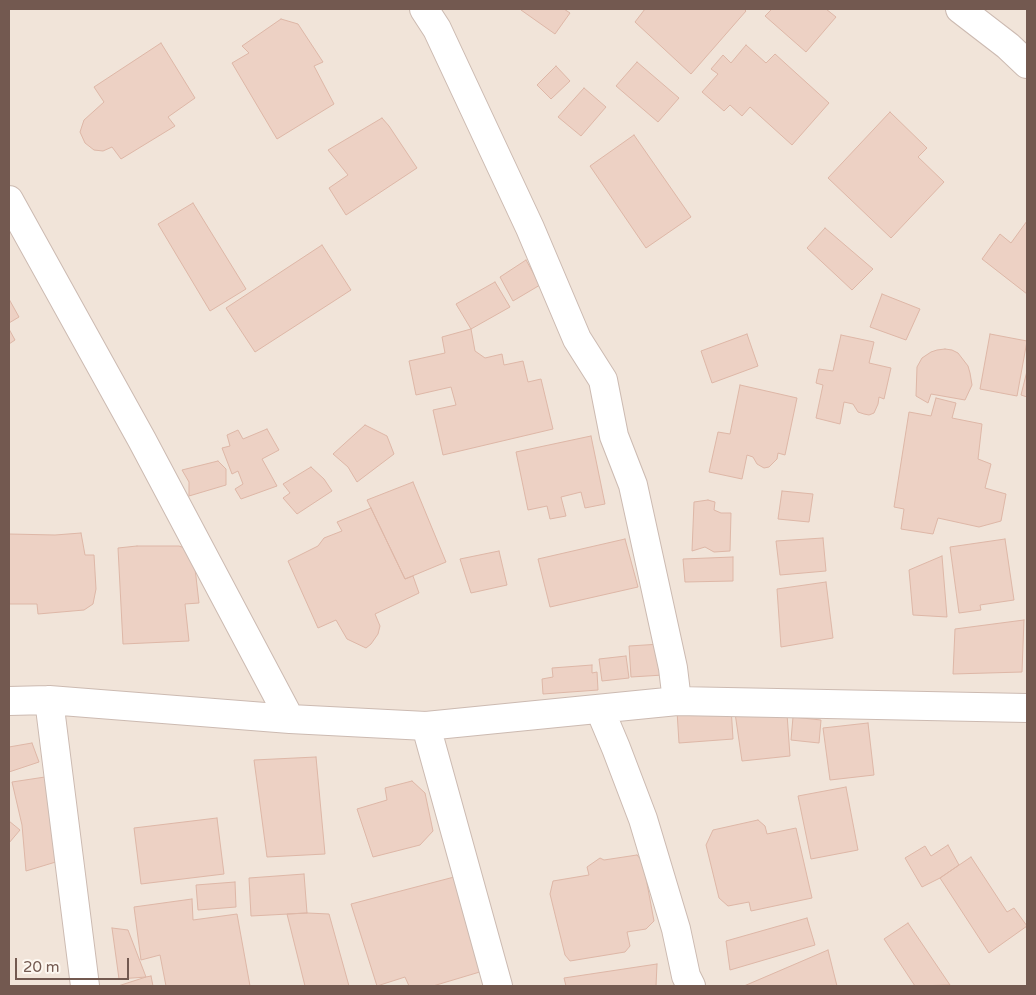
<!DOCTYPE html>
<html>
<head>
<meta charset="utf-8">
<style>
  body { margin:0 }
  #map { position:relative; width:1036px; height:995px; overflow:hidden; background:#faf3ea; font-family:"Varela Round",sans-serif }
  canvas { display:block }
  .frame { position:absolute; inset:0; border:10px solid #735950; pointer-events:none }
  .scale { position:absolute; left:15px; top:958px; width:114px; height:22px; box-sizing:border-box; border:2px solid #735950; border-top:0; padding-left:6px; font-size:15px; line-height:18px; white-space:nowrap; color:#735950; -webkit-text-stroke:4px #fdf7f0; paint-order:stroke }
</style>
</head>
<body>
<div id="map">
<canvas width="1036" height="995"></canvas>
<div class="frame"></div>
<div class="scale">20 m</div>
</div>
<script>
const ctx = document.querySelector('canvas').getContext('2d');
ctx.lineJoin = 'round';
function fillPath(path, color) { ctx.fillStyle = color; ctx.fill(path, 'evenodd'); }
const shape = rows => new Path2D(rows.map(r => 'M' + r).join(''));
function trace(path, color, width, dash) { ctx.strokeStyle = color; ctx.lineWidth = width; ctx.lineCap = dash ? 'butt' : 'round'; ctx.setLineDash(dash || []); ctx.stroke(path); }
fillPath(shape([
  [9,9,1027,9,1027,986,9,986]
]), '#f1e4d9');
const building = shape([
  [522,9,564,9,570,13,555,34,521,10,522,9],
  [645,9,744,9,746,11,691,74,635,22,645,9],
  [772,9,826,9,836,17,806,52,765,16,772,9],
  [281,19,298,24,323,62,314,66,334,104,277,139,232,63,249,53,242,46,281,19],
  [161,43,195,98,168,117,175,126,121,159,112,147,103,151,94,150,85,143,80,132,84,120,104,102,94,87,161,43],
  [746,45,766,63,775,54,829,103,792,145,750,107,742,116,730,105,724,111,702,92,718,74,711,69,723,55,731,63,746,45],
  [637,62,679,98,658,122,616,86,637,62],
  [556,66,570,81,551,99,537,85,556,66],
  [584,88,606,107,581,136,558,117,584,88],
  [890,112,927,148,918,157,944,182,891,238,828,178,890,112],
  [382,118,389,126,417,168,346,215,329,188,348,175,328,150,382,118],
  [634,135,691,217,646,248,590,166,634,135],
  [193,203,246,289,210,311,158,224,193,203],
  [1027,221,1027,294,982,259,1000,234,1011,243,1027,221],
  [825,228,873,269,852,290,807,248,825,228],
  [322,245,351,290,255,352,226,308,322,245],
  [526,260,540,285,513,301,500,277,526,260],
  [495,282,510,307,471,329,456,304,495,282],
  [882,294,920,309,906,340,870,327,882,294],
  [9,299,19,317,9,323,9,299],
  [9,329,15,340,9,344,9,329],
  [471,329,475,351,485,358,502,354,504,365,523,361,528,382,541,379,553,429,443,455,433,410,456,405,451,387,416,395,409,361,445,353,442,337,471,329],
  [747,334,758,366,712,383,701,351,747,334],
  [990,334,1027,341,1017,396,980,389,990,334],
  [841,335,874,342,869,363,891,368,884,399,879,397,878,404,874,413,869,415,864,414,858,412,853,404,844,402,840,424,816,418,823,385,816,383,819,369,833,371,841,335],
  [945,349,952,350,958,353,968,366,970,373,972,385,965,400,931,394,928,403,916,396,917,367,922,358,931,352,937,350,945,349],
  [1027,371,1027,397,1021,395,1027,371],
  [740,385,797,398,785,455,778,453,777,459,769,467,764,468,757,464,753,457,747,455,742,479,709,472,718,432,730,434,740,385],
  [936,398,956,403,952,418,982,424,978,459,991,464,985,488,1006,494,1001,521,979,527,938,518,933,534,901,529,904,509,894,507,909,412,931,416,936,398],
  [365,425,387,436,394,454,357,482,348,467,333,454,365,425],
  [267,429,279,450,262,459,277,486,241,499,235,489,243,484,238,471,232,474,222,448,230,446,227,435,238,430,243,439,267,429],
  [591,436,605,504,585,508,581,492,561,497,566,516,550,519,547,506,528,510,516,452,591,436],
  [218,461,226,469,226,485,189,496,189,482,182,470,218,461],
  [311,467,324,479,332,491,297,514,283,498,290,493,283,484,311,467],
  [413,482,446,562,405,579,367,500,413,482],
  [782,491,813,494,809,522,778,519,782,491],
  [708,500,715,502,714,510,721,513,731,513,730,551,714,552,705,547,692,551,694,502,708,500],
  [371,508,405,579,413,576,419,593,375,614,380,626,378,634,371,644,366,648,347,639,336,620,318,628,288,561,318,546,324,538,342,531,337,522,371,508],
  [81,533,85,555,94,555,96,589,93,604,84,610,38,614,37,604,9,604,9,534,55,535,81,533],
  [823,538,826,571,780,575,776,541,823,538],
  [625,539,638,587,550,607,538,559,625,539],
  [1005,539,1014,600,980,605,981,610,959,613,950,547,1005,539],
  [137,546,179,546,193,551,199,603,185,604,189,641,123,644,118,548,137,546],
  [499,551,507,585,471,593,460,559,499,551],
  [942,556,947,617,913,615,909,570,942,556],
  [733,557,733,581,685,582,683,559,733,557],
  [826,582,833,638,781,647,777,589,826,582],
  [1024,620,1022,672,953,674,955,629,1024,620],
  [661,644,663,675,631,677,629,646,661,644],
  [626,656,629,678,602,681,599,659,626,656],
  [592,665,592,673,597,672,598,690,543,694,542,679,553,677,552,668,592,665],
  [731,707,733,739,679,743,677,711,731,707],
  [735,713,787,714,790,756,742,761,735,713],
  [793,717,821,720,819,743,791,740,793,717],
  [868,723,874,775,830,780,823,728,868,723],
  [32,743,39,762,9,772,9,747,32,743],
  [316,757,325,854,267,857,254,760,316,757],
  [45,777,59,861,26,871,22,825,12,782,45,777],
  [412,781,425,793,433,831,420,845,373,857,357,809,387,800,385,788,412,781],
  [846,787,858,850,811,859,798,796,846,787],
  [217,818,224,874,141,884,134,828,217,818],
  [758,820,765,826,767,834,796,828,812,898,751,911,749,902,728,906,719,898,706,845,713,830,758,820],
  [9,821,20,830,9,843,9,821],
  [948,845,959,865,940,878,922,887,905,858,925,846,931,856,948,845],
  [637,855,643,862,654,921,646,929,627,932,630,946,625,952,570,961,565,955,550,894,553,881,589,875,587,867,600,858,604,860,637,855],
  [971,857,1007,912,1014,908,1027,926,989,953,940,878,971,857],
  [304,874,307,913,251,916,249,878,304,874],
  [458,876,483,971,433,986,409,986,405,977,377,986,351,904,458,876],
  [235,882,236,907,198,910,196,885,235,882],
  [192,899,193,920,237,914,250,986,166,986,160,955,141,960,134,907,192,899],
  [307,913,329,914,349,986,305,986,287,914,307,913],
  [807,918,815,945,730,970,726,941,807,918],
  [908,923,950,985,915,986,884,939,908,923],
  [112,928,128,930,146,977,119,979,112,928],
  [828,950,837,986,744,986,828,950],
  [657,964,656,986,566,986,564,978,657,964],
  [151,976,153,986,118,986,146,977,151,976]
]);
fillPath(building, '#edd1c4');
trace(building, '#deb7a7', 1);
const minor = shape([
  [424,9,437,29,530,228,577,339,603,380,614,436,633,485,673,668,677,701],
  [960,9,1008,46,1027,64],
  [9,200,142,440,290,719],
  [49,700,85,986],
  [9,701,49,700,290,719,426,726,677,701,1027,708],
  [600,710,616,748,643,819,676,929,686,976,691,986],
  [426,726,498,986]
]);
trace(minor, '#ccbab1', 30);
trace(minor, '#fff', 28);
</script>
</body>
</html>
